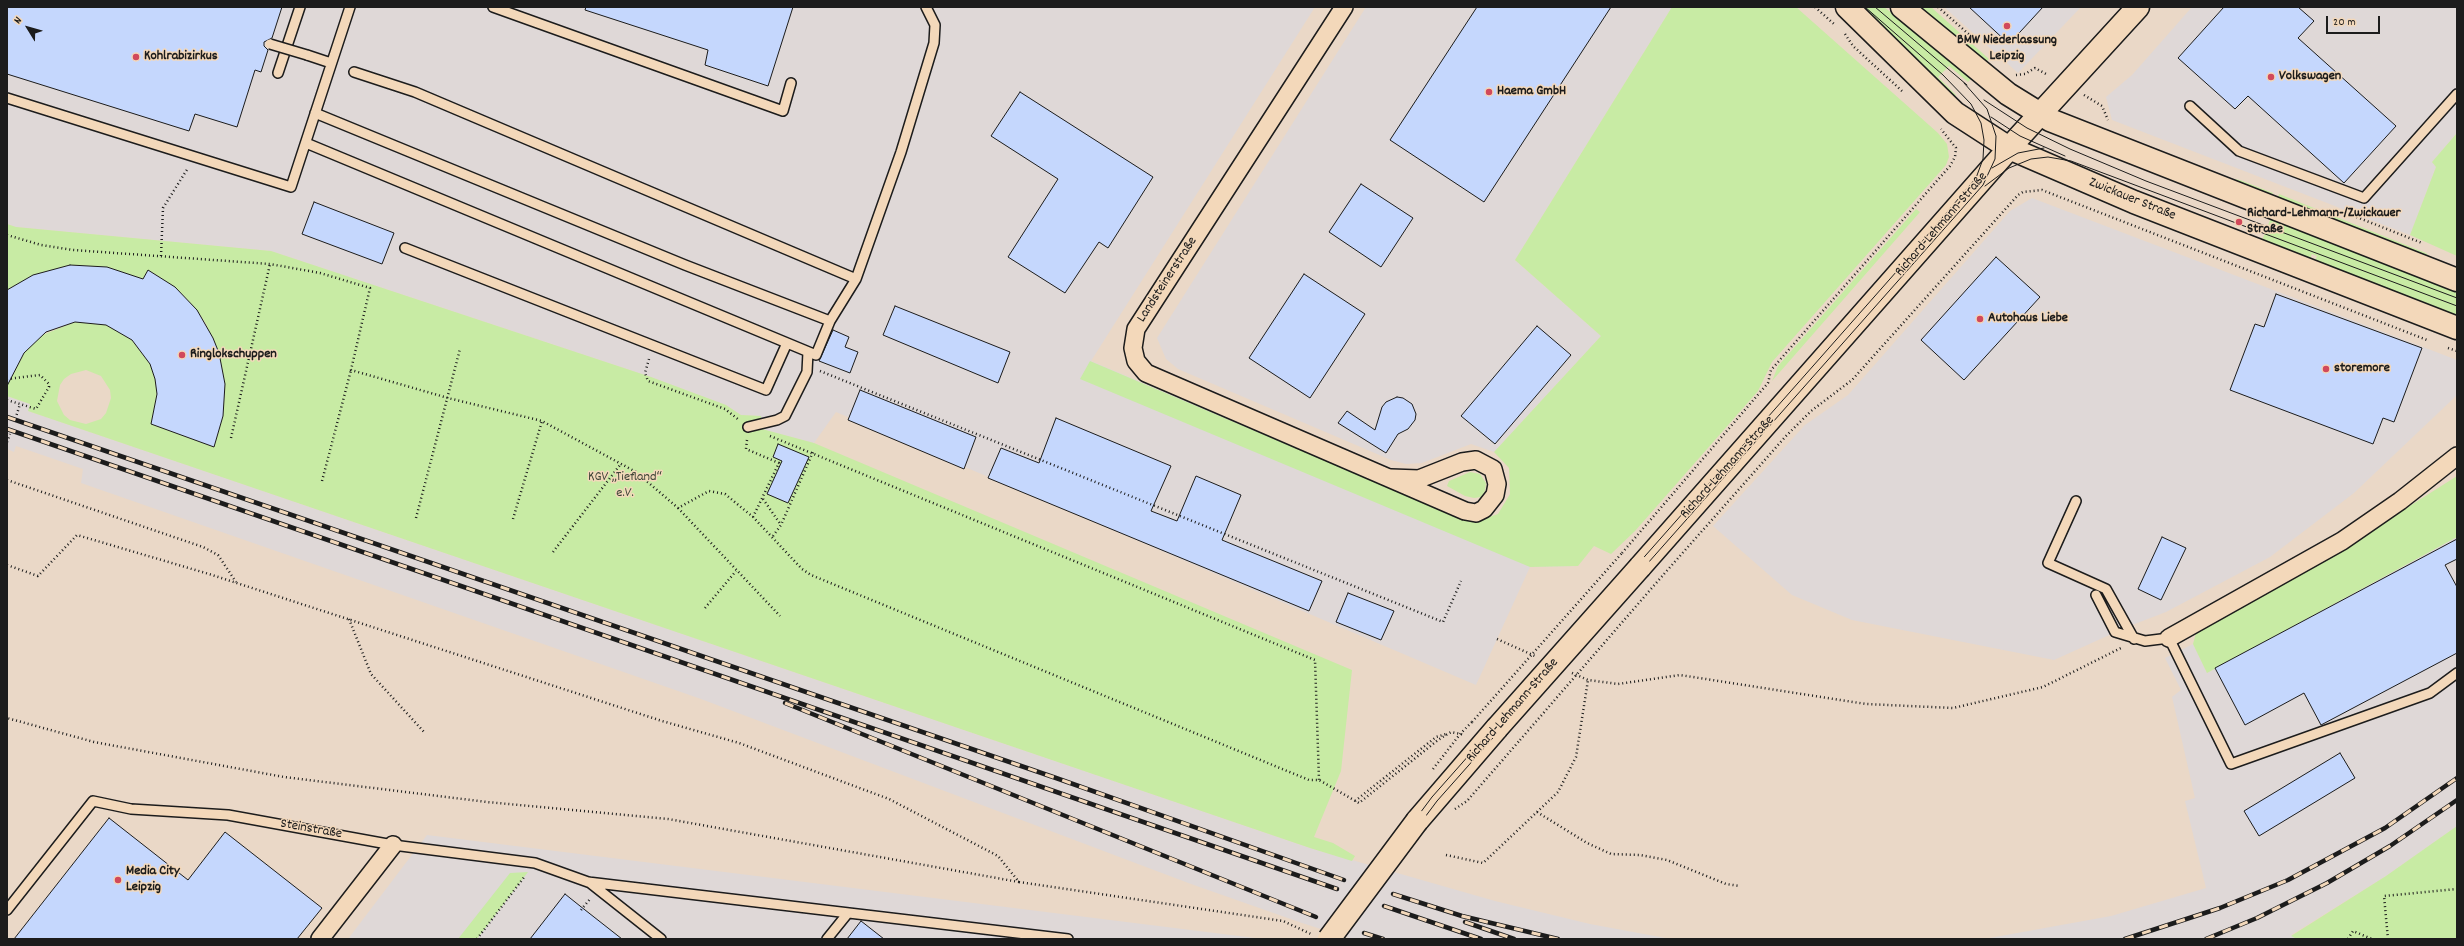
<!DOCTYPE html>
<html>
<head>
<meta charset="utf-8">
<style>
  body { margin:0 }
  #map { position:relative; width:2464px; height:946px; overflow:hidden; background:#ead8c7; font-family:Dekko,sans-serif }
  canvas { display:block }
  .frame { position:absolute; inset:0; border:8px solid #1c1c1c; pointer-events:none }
  .north { position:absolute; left:8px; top:8px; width:40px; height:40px; -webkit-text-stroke:3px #f3d8ba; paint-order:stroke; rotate:307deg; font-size:11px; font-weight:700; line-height:16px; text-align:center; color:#1c1c1c }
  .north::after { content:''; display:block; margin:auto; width:14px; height:18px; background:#1c1c1c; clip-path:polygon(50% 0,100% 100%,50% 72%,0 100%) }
  .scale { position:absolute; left:2326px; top:16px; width:54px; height:18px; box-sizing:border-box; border:2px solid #1c1c1c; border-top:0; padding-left:5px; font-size:12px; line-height:14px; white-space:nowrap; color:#1c1c1c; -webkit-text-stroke:3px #f3d8ba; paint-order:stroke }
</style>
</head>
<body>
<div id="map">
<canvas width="2464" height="946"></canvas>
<div class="frame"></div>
<div class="north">N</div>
<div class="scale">20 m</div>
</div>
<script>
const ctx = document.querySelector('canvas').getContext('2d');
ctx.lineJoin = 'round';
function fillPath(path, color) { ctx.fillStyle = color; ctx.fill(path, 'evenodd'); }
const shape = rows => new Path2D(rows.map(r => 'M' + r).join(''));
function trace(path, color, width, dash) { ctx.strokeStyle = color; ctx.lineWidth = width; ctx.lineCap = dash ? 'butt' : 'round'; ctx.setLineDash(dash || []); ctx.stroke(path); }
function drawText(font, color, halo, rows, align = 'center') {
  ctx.font = font + ' Dekko,sans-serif'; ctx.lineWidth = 3; ctx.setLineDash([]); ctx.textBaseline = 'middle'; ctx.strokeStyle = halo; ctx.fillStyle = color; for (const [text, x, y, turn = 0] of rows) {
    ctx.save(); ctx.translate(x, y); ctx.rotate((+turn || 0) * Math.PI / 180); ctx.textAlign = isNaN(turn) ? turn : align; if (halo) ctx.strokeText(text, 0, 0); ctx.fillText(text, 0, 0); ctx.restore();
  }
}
fillPath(shape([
  [7,7,1315,7,1091,361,1578,566,1530,567,1476,685,836,412,814,443,761,429,760,416,741,415,726,405,651,377,271,251,16,227,7,224],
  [1366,7,1672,7,1515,260,1601,336,1494,452,1471,444,1422,463,1406,464,1391,460,1178,369,1166,359,1157,338],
  [1944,7,2081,7,2018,73],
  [2192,7,2457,7,2457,133,2432,162,2436,167,2410,235,2112,120,2106,97,2132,75],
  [2032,198,2457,360,2456,396,2354,493,2270,557,2166,612,2127,627,2054,660,1852,620,1792,595,1713,526,1805,425,1848,395,2010,211],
  [7,396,30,404,28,411,1310,848,1495,901,1590,924,1671,939,1352,939,1302,923,1191,884,701,699,81,483,83,469,16,446,14,452,7,449],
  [2457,537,2457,826,2386,876,2291,935,2297,939,1984,939,2111,916,2206,888,2185,801,2195,798,2172,697,2181,690,2165,658,2193,644,2207,673],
  [427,835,1263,939,348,939]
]), '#dfd8d7');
fillPath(shape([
  [1672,7,1796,7,1938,133,1947,144,1949,157,1946,165,1772,362,1758,391,1635,531,1611,554,1594,546,1578,566,1530,567,1080,379,1090,361,1458,517,1477,521,1498,514,1510,494,1509,468,1494,452,1601,336,1515,260],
  [1855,7,1884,7,1974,76,1968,82,1949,66,1938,77,1956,95,1952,100],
  [1918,7,1931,7,1989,59,1986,62],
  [2457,133,2457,256,2410,235,2436,167,2432,162],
  [2226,178,2240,180,2273,193,2271,198],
  [2279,194,2426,253,2436,263,2277,201],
  [1916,209,1920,212,1772,381,1778,366],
  [2272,215,2457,285,2457,318,2314,263,2317,256,2312,254,2309,261,2261,243],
  [7,224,16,227,271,251,651,377,726,405,741,415,761,416,762,429,814,443,1352,670,1341,771,1314,837,1333,843,1355,856,1352,861,1310,848,28,411,30,404,7,396,7,371,14,373,24,353,40,336,75,322,106,325,132,340,150,364,155,379,157,394,151,424,214,447,223,416,225,384,219,353,206,324,197,310,175,287,148,270,143,279,107,267,70,265,33,275,7,290],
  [86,370,101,376,110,390,111,398,106,413,101,419,86,424,70,420,64,415,57,401,60,385,64,379,71,374],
  [1470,472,1480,474,1486,483,1485,491,1481,497,1474,498,1465,496,1447,486,1449,481],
  [2457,476,2457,537,2207,673,2193,644,2196,633,2342,549],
  [2457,826,2457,939,2297,939,2291,936,2386,876],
  [528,872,477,939,458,939,510,873]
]), '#c8eba4');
const building = shape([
  [7,7,282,7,272,38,264,42,264,46,268,50,261,72,255,70,237,127,195,114,189,131,7,74,7,7],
  [586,7,793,7,768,86,705,65,708,50,585,10,586,7],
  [1477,7,1611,7,1484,202,1390,140,1477,7],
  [1969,7,2043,7,2009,44,1969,7],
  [2224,7,2298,7,2314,21,2298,38,2396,126,2344,183,2248,96,2235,109,2178,58,2224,7],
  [1020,92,1153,177,1108,248,1099,242,1065,293,1008,257,1058,179,991,136,1020,92],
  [1361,184,1413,218,1381,267,1329,232,1361,184],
  [314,202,394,233,382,264,302,234,314,202],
  [1996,257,2040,297,1964,380,1921,340,1996,257],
  [70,265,107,267,143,279,148,270,175,287,197,310,213,338,219,353,225,384,223,416,214,447,151,424,157,394,155,379,150,364,132,340,106,325,75,322,46,332,24,353,7,386,7,290,33,275,70,265],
  [1304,274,1365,314,1310,398,1249,358,1304,274],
  [2276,294,2422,348,2394,422,2383,418,2373,444,2230,390,2255,324,2264,327,2276,294],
  [895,306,1010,352,998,383,883,335,895,306],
  [1537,326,1571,355,1495,444,1461,416,1537,326],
  [833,330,849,337,845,347,858,352,850,373,819,361,833,330],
  [860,390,976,437,964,469,848,420,860,390],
  [1397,397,1403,398,1412,404,1416,414,1415,420,1408,429,1398,434,1386,453,1338,423,1347,411,1375,430,1382,407,1386,402,1397,397],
  [1056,418,1171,466,1151,511,1177,521,1196,476,1241,495,1222,540,1322,581,1309,611,988,478,1001,448,1039,463,1056,418],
  [778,444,809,457,788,503,767,494,782,461,773,457,778,444],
  [2162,537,2186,548,2161,600,2138,589,2162,537],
  [2457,539,2457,559,2445,565,2457,587,2457,653,2321,725,2304,693,2245,725,2215,668,2457,539],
  [1348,593,1394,611,1381,640,1336,622,1348,593],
  [2340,753,2355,778,2259,836,2244,811,2340,753],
  [109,818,188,880,225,832,322,908,297,939,14,939,109,818],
  [565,894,580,906,622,939,530,939,565,894],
  [861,921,884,939,847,939,861,921]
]);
fillPath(building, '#c5d7fd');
trace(building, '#1c1c1c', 1);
const lane = shape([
  [493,7,783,111,791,83],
  [307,55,331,63],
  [354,72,415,92,856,279],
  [278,73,300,7],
  [7,98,291,187,350,7],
  [2190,106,2239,151,2364,198,2457,94],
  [315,113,685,265,830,321],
  [306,143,816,355,830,321,856,279,901,152,934,43,935,25,926,7],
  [405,248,766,390,787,343],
  [748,427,777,420,785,416,807,372,808,352],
  [2076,501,2048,563,2106,589,2134,639],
  [2096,595,2115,632,2145,641,2169,638,2231,764,2430,693,2457,673],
  [589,882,661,939],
  [7,910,93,801,131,809,228,815,393,845,535,863,588,882,1068,939],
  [827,939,848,913]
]);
const street = shape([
  [1344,7,1136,329,1133,348,1136,361,1146,373,1465,511,1476,513,1484,509,1495,495,1497,484,1493,469,1476,460,1462,462,1419,479,1391,478],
  [2169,638,2342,541,2400,501,2457,456],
  [320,939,393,845]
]);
const secondary = shape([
  [1847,7,1955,113,2009,148,2134,202,2457,328],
  [1902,7,2008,94,2050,120,2457,280]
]);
const primary = shape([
  [1640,567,2020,136,2138,7],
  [1417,821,1497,728]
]);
trace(lane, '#1c1c1c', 12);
trace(street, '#1c1c1c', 20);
trace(secondary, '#1c1c1c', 25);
trace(primary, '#1c1c1c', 25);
trace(shape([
  [1815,7,1834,24],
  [1938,7,1972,37],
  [1845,34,1853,46,1902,91],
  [2016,75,2025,74,2035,68,2048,75],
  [2084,95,2102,106,2108,120],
  [2349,214,2422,243],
  [7,235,41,245,73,250,270,264,320,273,370,288,351,370,448,398,542,421,636,472,678,508,709,491,725,494,753,517,802,569,811,575,1309,780,1319,780,1359,803,1438,740,1451,732,1465,735],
  [161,256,163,208,188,168],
  [2448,348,2457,351],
  [649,359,645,373,648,381,725,409,739,420],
  [820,371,1443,622,1461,581],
  [7,379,40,375,49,384,49,387,36,409,20,404],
  [7,400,20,404,16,417],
  [770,436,1315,660,1319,780],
  [231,438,270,264],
  [747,440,746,449,779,463,753,517],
  [7,442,10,434],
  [7,480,203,547,218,555,236,582],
  [322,481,351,370],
  [763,499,781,525],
  [678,508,780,616],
  [416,518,460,349],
  [513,519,542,421],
  [773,536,781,525,813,452],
  [553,552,620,465],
  [1622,553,1768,383,1771,370,1950,166,1955,157,1956,148,1941,129],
  [7,565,38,576,77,535,209,574,662,721,739,743,889,799,998,856,1019,882,668,819,487,802,284,777,94,742,7,718],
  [1664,574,1786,436,1811,411,1852,380,2018,195,2023,192,2042,190,2427,340],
  [705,608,736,571],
  [349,619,371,674,424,732],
  [1497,639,1535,656],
  [1572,673,1588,680,1618,684,1680,675,1866,704,1953,708,2043,687,2121,648],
  [1433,769,1461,733,1472,722],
  [1355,801,1436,737,1446,734],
  [1455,809,1467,801,1520,740],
  [1537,812,1587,843,1611,854,1640,855,1667,860,1726,884,1740,886],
  [1446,855,1483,863,1558,792,1576,757,1588,680],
  [1019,882,1283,921,1311,934],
  [581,910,590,899],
  [477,939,525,876],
  [2348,939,2353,931,2372,939],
  [2388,939,2384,896,2457,889]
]), '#1c1c1c', 2.5, [1, 3]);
trace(lane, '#f3d8ba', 9);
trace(street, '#f3d8ba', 17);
trace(secondary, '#f3d8ba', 22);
trace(primary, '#f3d8ba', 22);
trace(shape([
  [1875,7,1967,85],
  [1984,100,2027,128,2070,149,2146,181,2457,298],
  [1991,117,2020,136,2065,156],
  [1992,168,2018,153,2044,148],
  [1985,186,2009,168,2031,159,2048,157,2071,161,2457,306],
  [1326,939,1432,797,1897,271,1976,178,1983,159,1984,140,1981,123,1971,104,1943,75,1865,7],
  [1334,939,1437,801,1983,185,1995,159,1996,136,1987,109,1964,83]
]), '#1c1c1c', 1);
const rail = shape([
  [7,417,1056,778,1344,880],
  [7,429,1337,889],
  [785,703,1316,917],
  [1393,894,1462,916,1558,939],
  [1384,906,1481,939],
  [1465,922,1514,939],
  [1364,933,1383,939],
  [2125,939,2220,908,2288,880,2385,828,2457,778],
  [2206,939,2257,918,2327,883,2390,846,2457,800]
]);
trace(rail, '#1c1c1c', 4.5);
trace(rail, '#f3d8ba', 3, [9]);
const laneBridge = shape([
  [270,44,307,55]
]);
const primaryBridge = shape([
  [1497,728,1640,567],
  [1329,939,1417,821]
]);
trace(laneBridge, '#1c1c1c', 12, []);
trace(primaryBridge, '#1c1c1c', 25, []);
trace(shape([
  [1472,722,1622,553],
  [1520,740,1664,574]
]), '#1c1c1c', 2.5, [1, 3]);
trace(laneBridge, '#f3d8ba', 9);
trace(primaryBridge, '#f3d8ba', 22);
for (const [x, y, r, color] of [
  [2007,26,4,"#d1495b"],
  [136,57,4,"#d1495b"],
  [2271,77,4,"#d1495b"],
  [1489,92,4,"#d1495b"],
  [2239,222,4,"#d1495b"],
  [1980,319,4,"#d1495b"],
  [182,355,4,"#d1495b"],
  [2326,369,4,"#d1495b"],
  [118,880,4,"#d1495b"]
]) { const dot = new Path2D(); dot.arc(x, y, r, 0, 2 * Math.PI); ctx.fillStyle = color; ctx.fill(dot); trace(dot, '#f3d8ba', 1.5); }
drawText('bold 14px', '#1c1c1c', '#f3d8ba', [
  ["BMW Niederlassung",2007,41,"center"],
  ["Leipzig",2007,57,"center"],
  ["Kohlrabizirkus",144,57],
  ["Volkswagen",2279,77],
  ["Haema GmbH",1497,92],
  ["Richard-Lehmann-/Zwickauer",2247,214],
  ["Straße",2247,230],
  ["Autohaus Liebe",1988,319],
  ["Ringlokschuppen",190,355],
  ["storemore",2334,369],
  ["Media City",126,872],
  ["Leipzig",126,888]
], 'left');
drawText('14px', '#1c1c1c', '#f3d8ba', [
  ["Zwickauer Straße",2132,200,22],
  ["Richard-Lehmann-Straße",1942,225,-49],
  ["Landsteinerstraße",1168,280,-57],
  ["Richard-Lehmann-Straße",1728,468,-48],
  ["Richard-Lehmann-Straße",1513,711,-49],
  ["Steinstraße",311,830,10]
]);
drawText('14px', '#3e4537', '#f3d8ba', [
  ["KGV „Tiefland“",625,478],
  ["e.V.",625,494]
]);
</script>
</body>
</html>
